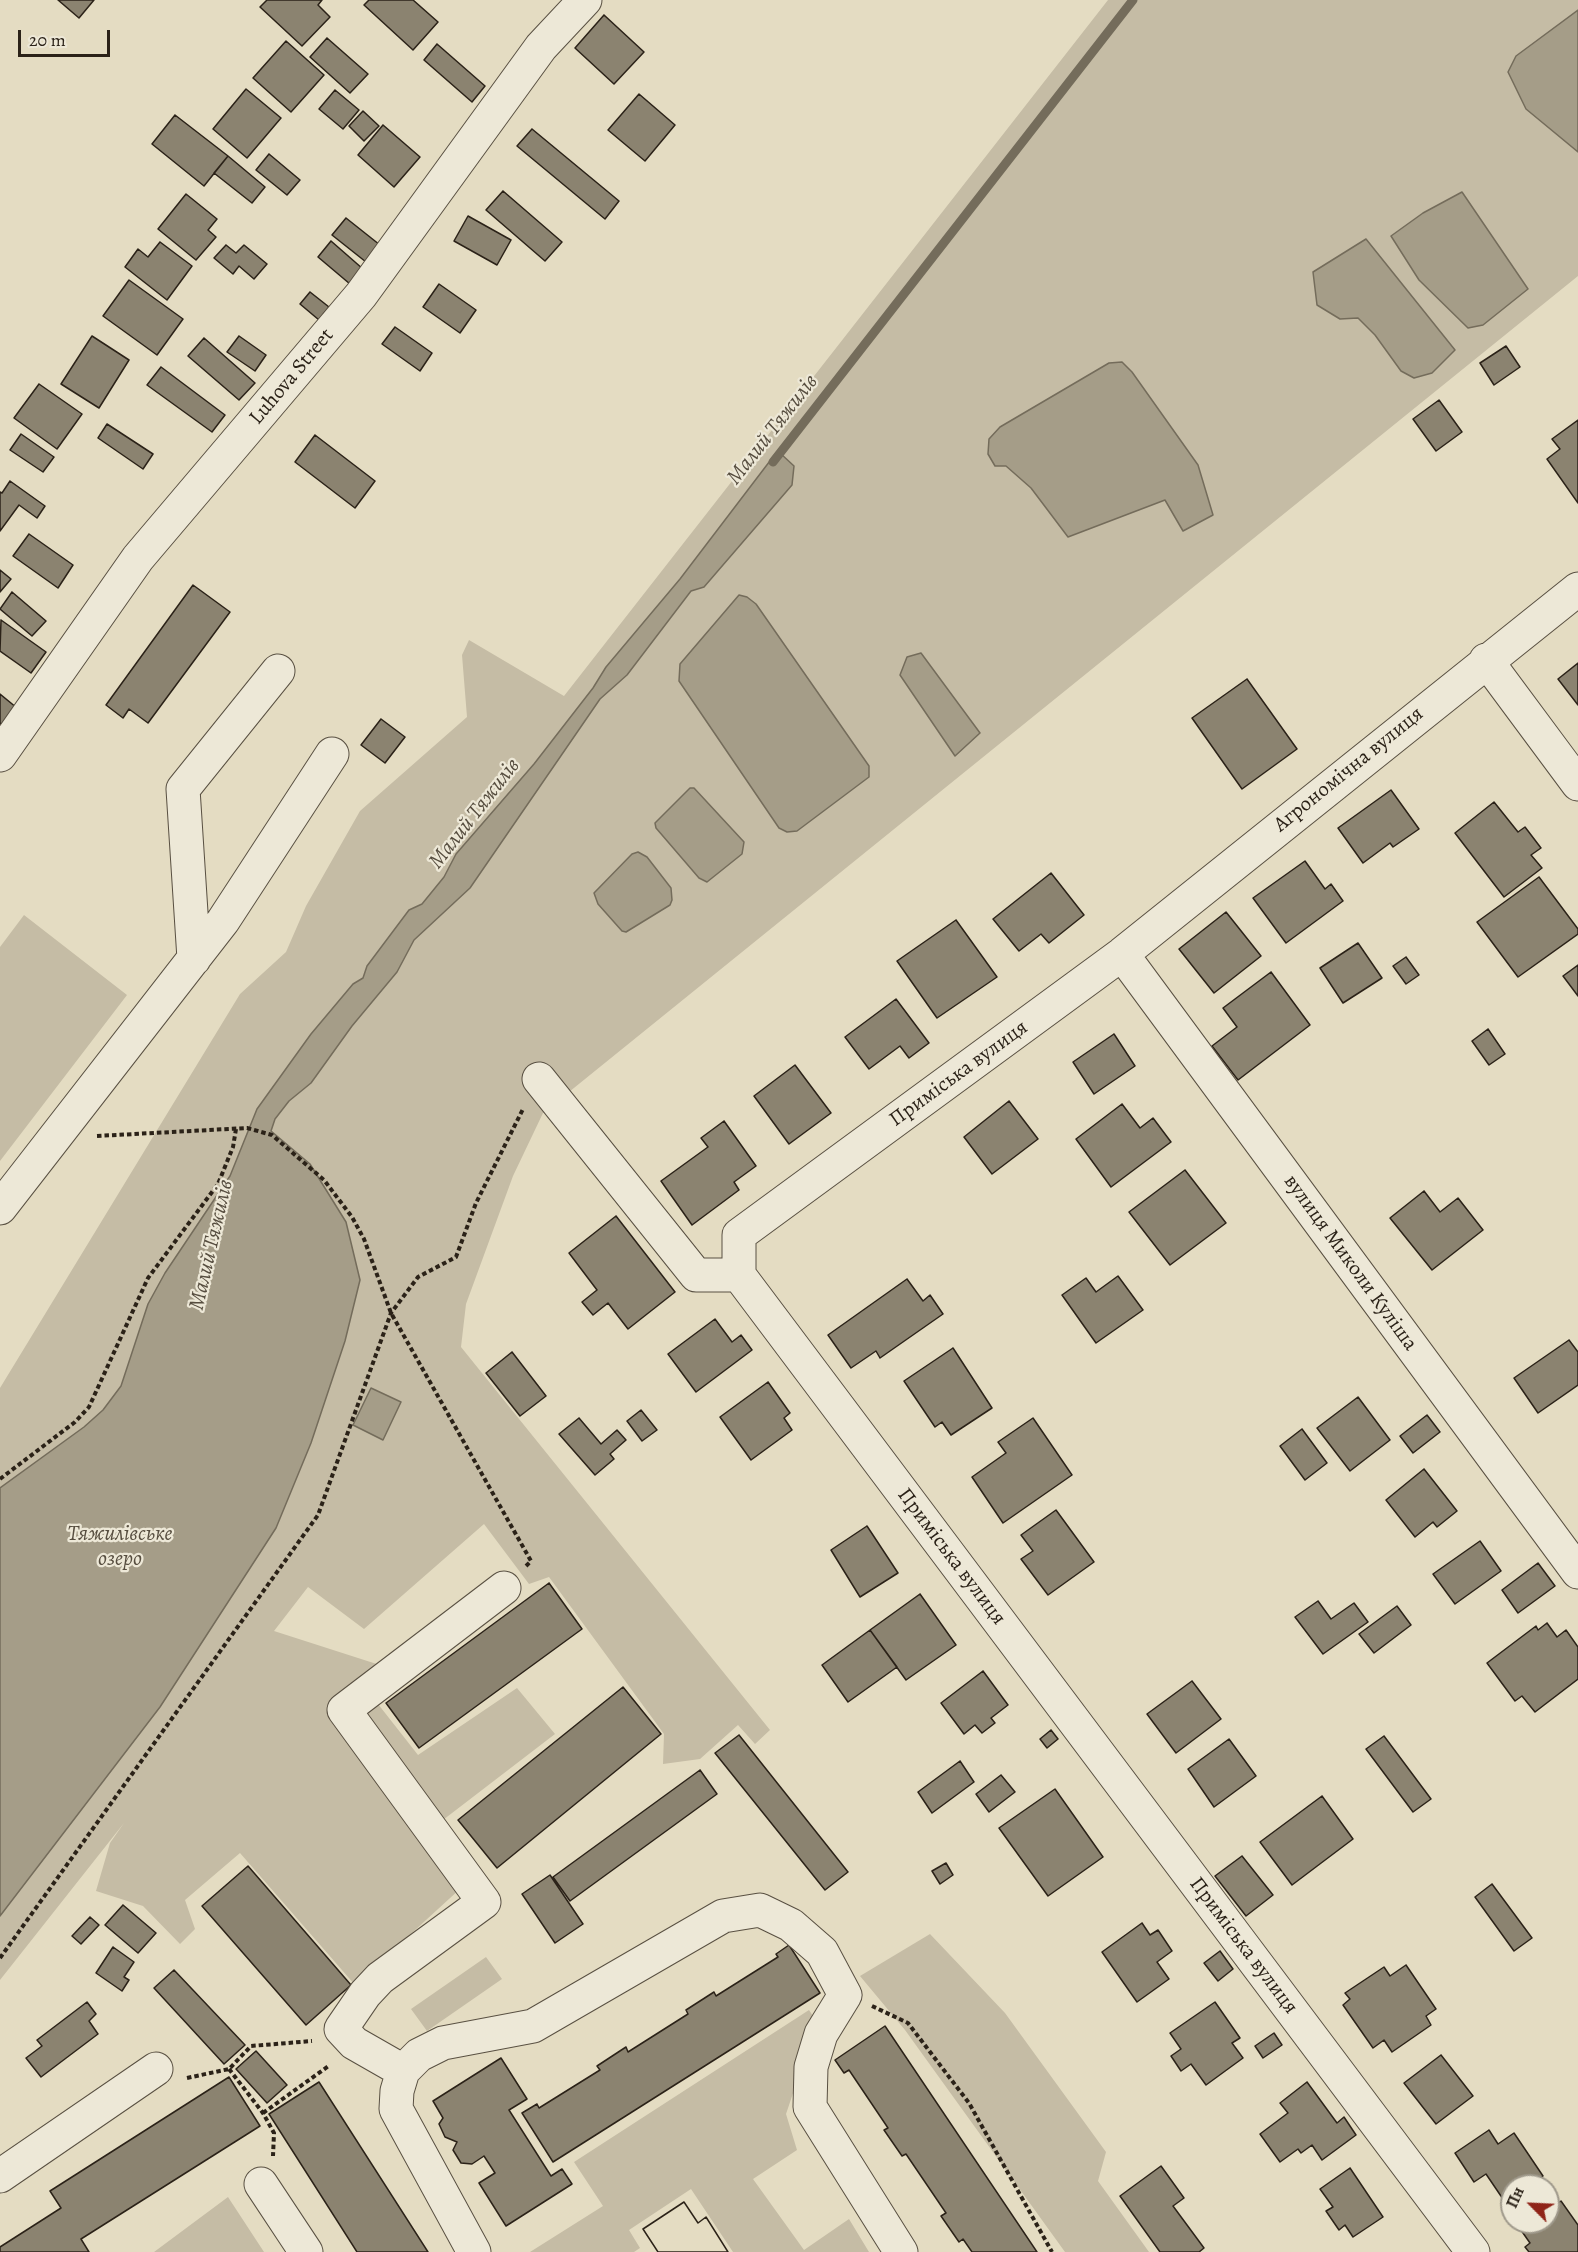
<!DOCTYPE html>
<html>
<head>
<meta charset="utf-8">
<style>
  body { margin:0 }
  #map { position:relative; width:1578px; height:2252px; overflow:hidden; background:#e4dcc2; font-family:Alegreya,serif }
  canvas { display:block }
  .north { position:absolute; left:1500px; top:2174px; width:60px; height:60px; box-sizing:border-box; background:#ede8d7; border:2px solid #9f998b; border-radius:50%; rotate:294deg; font-size:16px; font-weight:700; line-height:24px; text-align:center; color:#2b2218 }
  .north::after { content:''; display:block; margin:auto; width:21px; height:27px; background:#8f2418; clip-path:polygon(50% 0,100% 100%,50% 72%,0 100%) }
  .scale { position:absolute; left:18px; top:30px; width:92px; height:27px; box-sizing:border-box; border:3px solid #2b2218; border-top:0; padding-left:8px; font-size:18px; line-height:21px; white-space:nowrap; color:#2b2218; -webkit-text-stroke:4px #ede8d7; paint-order:stroke }
</style>
</head>
<body>
<div id="map">
<canvas width="1578" height="2252"></canvas>
<div class="north">Пн</div>
<div class="scale">20 m</div>
</div>
<script>
const ctx = document.querySelector('canvas').getContext('2d');
ctx.lineJoin = 'round';
function fillPath(path, color) { ctx.fillStyle = color; ctx.fill(path, 'evenodd'); }
const shape = rows => new Path2D(rows.map(r => 'M' + r).join(''));
function trace(path, color, width, dash) { ctx.strokeStyle = color; ctx.lineWidth = width; ctx.lineCap = dash ? 'butt' : 'round'; ctx.setLineDash(dash || []); ctx.stroke(path); }
function drawText(font, color, halo, rows, align = 'center') {
  ctx.font = font + ' Alegreya,serif'; ctx.lineWidth = 4.5; ctx.setLineDash([]); ctx.textBaseline = 'middle'; ctx.strokeStyle = halo; ctx.fillStyle = color; for (const [text, x, y, turn = 0] of rows) {
    ctx.save(); ctx.translate(x, y); ctx.rotate((+turn || 0) * Math.PI / 180); ctx.textAlign = isNaN(turn) ? turn : align; if (halo) ctx.strokeText(text, 0, 0); ctx.fillText(text, 0, 0); ctx.restore();
  }
}
fillPath(shape([
  [1108,0,1578,0,1578,276,543,1113,513,1176,466,1304,461,1347,770,1730,755,1744,738,1725,700,1759,663,1764,664,1734,549,1577,529,1584,484,1524,364,1629,308,1587,274,1631,386,1667,378,1704,418,1755,517,1688,555,1734,426,1833,461,1888,355,1985,240,1853,185,1900,195,1929,180,1944,143,1906,96,1891,110,1843,124,1823,0,1980,0,1388,240,994,286,952,306,906,360,811,467,717,462,655,469,640,564,696],
  [24,915,127,995,0,1161,0,947],
  [930,1934,1005,2013,1106,2152,1098,2181,1149,2252,1065,2252,905,2030,860,1976],
  [486,1957,502,1979,427,2031,411,2009],
  [809,2010,817,2022,786,2114,797,2150,753,2179,804,2250,849,2219,869,2252,733,2252,691,2189,629,2230,640,2248,634,2252,530,2252,603,2206,574,2162],
  [228,2197,264,2252,154,2252]
]), '#c5bca5');
const water = shape([
  [1578,10,1578,152,1526,109,1508,72,1516,56,1578,10],
  [1462,192,1528,289,1483,325,1468,328,1419,280,1391,236,1423,213,1462,192],
  [1366,239,1455,350,1432,373,1414,378,1401,371,1375,335,1358,318,1340,319,1317,305,1313,272,1366,239],
  [1122,362,1132,372,1198,465,1213,515,1183,531,1165,500,1068,537,1031,488,1006,466,995,466,988,454,989,439,1000,427,1109,363,1122,362],
  [776,453,780,453,794,466,792,485,704,587,691,591,627,675,600,699,470,888,414,940,397,972,352,1026,311,1083,289,1101,275,1119,271,1131,310,1164,346,1222,360,1280,345,1341,311,1443,276,1528,160,1707,0,1916,0,1488,84,1427,103,1410,121,1386,148,1304,165,1273,230,1176,257,1109,311,1034,353,984,363,978,367,966,409,910,422,904,444,877,456,854,534,764,593,688,606,667,680,579,776,453],
  [739,595,747,597,756,604,869,766,869,777,797,831,787,832,779,828,679,681,680,664,739,595],
  [921,653,980,733,955,756,900,675,907,657,921,653],
  [690,788,694,788,744,842,742,854,707,882,699,878,656,828,655,823,690,788],
  [638,852,647,857,671,888,672,900,670,905,626,932,622,931,598,904,594,893,632,854,638,852],
  [371,1388,401,1402,383,1440,353,1425,371,1388]
]);
fillPath(water, '#a59d88');
trace(water, '#746c5b', 1.5);
trace(shape([
  [773,462,1133,0]
]), '#746c5b', 9);
const building = shape([
  [58,0,94,0,79,18,58,0],
  [267,0,322,0,318,5,330,17,302,46,260,7,267,0],
  [369,0,413,0,438,22,413,50,364,5,369,0],
  [604,15,644,52,614,84,575,48,604,15],
  [327,38,368,74,350,93,310,57,327,38],
  [286,41,324,75,291,112,253,78,286,41],
  [437,44,485,86,472,102,424,60,437,44],
  [246,89,281,118,247,158,213,129,246,89],
  [335,90,359,110,343,129,319,109,335,90],
  [639,94,675,125,645,161,608,130,639,94],
  [363,111,379,126,364,141,349,126,363,111],
  [175,115,228,156,204,186,152,144,175,115],
  [383,125,420,157,394,187,358,155,383,125],
  [532,129,619,201,605,219,517,146,532,129],
  [269,154,300,180,287,195,256,170,269,154],
  [228,156,265,187,252,203,214,173,228,156],
  [503,191,562,242,545,261,486,210,503,191],
  [186,194,217,219,208,230,216,237,196,260,158,229,186,194],
  [468,216,511,240,497,265,454,241,468,216],
  [346,218,380,245,366,262,332,235,346,218],
  [331,241,363,269,350,284,318,257,331,241],
  [160,242,192,266,167,300,125,267,138,249,148,257,160,242],
  [226,245,236,253,244,245,267,264,254,279,239,266,233,274,214,258,226,245],
  [129,280,183,319,157,355,103,316,129,280],
  [439,284,476,310,460,333,423,307,439,284],
  [310,292,329,307,319,320,300,304,310,292],
  [395,327,432,353,420,371,382,344,395,327],
  [92,336,129,360,99,408,61,384,92,336],
  [239,336,266,355,255,371,227,352,239,336],
  [204,338,255,383,239,400,188,356,204,338],
  [1506,346,1520,367,1494,385,1480,363,1506,346],
  [161,367,225,415,212,432,147,385,161,367],
  [39,384,82,414,57,449,14,418,39,384],
  [1439,400,1462,432,1436,451,1413,419,1439,400],
  [1578,420,1578,503,1547,459,1560,449,1552,439,1578,420],
  [107,424,153,454,143,469,98,438,107,424],
  [21,434,54,457,43,472,10,450,21,434],
  [315,435,375,481,355,508,295,462,315,435],
  [10,481,45,506,37,518,19,505,0,531,0,492,2,493,10,481],
  [29,534,73,565,58,588,13,556,29,534],
  [0,570,11,579,0,592,0,570],
  [193,585,230,612,148,723,129,709,123,718,106,705,193,585],
  [12,592,46,621,32,636,0,609,12,592],
  [1,620,46,652,31,673,0,651,1,620],
  [1578,663,1578,705,1558,679,1578,663],
  [1247,679,1297,749,1242,789,1192,718,1247,679],
  [0,694,17,708,3,725,0,723,0,694],
  [381,719,405,737,385,763,361,745,381,719],
  [1391,790,1419,829,1393,847,1390,843,1363,863,1338,828,1391,790],
  [1494,802,1518,832,1525,827,1541,848,1531,855,1542,868,1504,897,1455,833,1494,802],
  [1305,861,1325,889,1331,884,1343,901,1286,943,1253,898,1305,861],
  [1051,873,1084,915,1049,943,1041,934,1019,951,993,919,1051,873],
  [1539,877,1578,929,1578,934,1518,977,1477,922,1539,877],
  [1226,912,1261,956,1214,993,1179,949,1226,912],
  [956,920,997,977,937,1018,897,961,956,920],
  [1358,943,1382,978,1343,1003,1320,968,1358,943],
  [1406,957,1419,975,1406,984,1393,966,1406,957],
  [1578,965,1578,996,1563,976,1578,965],
  [1271,972,1310,1025,1238,1080,1212,1046,1237,1027,1223,1008,1271,972],
  [896,999,929,1043,909,1058,900,1046,869,1069,845,1037,896,999],
  [1488,1029,1505,1054,1489,1065,1472,1041,1488,1029],
  [1114,1034,1135,1066,1094,1094,1073,1062,1114,1034],
  [795,1065,831,1113,789,1144,754,1096,795,1065],
  [1009,1101,1038,1139,992,1174,964,1137,1009,1101],
  [1122,1104,1140,1128,1153,1118,1171,1142,1111,1187,1076,1139,1122,1104],
  [724,1121,756,1166,734,1182,739,1190,692,1225,661,1181,708,1147,701,1138,724,1121],
  [1185,1170,1226,1223,1170,1265,1129,1212,1185,1170],
  [1424,1191,1440,1212,1458,1198,1483,1230,1432,1270,1390,1218,1424,1191],
  [616,1216,675,1292,628,1329,608,1303,593,1315,582,1302,597,1290,569,1253,616,1216],
  [1118,1276,1143,1310,1096,1343,1062,1295,1086,1278,1096,1292,1118,1276],
  [907,1279,923,1301,930,1295,943,1314,880,1358,876,1351,851,1368,828,1335,907,1279],
  [715,1319,732,1342,741,1335,752,1350,696,1392,668,1354,715,1319],
  [1569,1340,1578,1352,1578,1385,1538,1413,1514,1378,1569,1340],
  [953,1348,992,1408,951,1435,942,1422,935,1427,904,1381,953,1348],
  [512,1352,546,1396,520,1416,486,1373,512,1352],
  [768,1382,790,1413,784,1418,792,1430,751,1460,720,1417,768,1382],
  [1358,1397,1390,1440,1350,1471,1317,1428,1358,1397],
  [641,1410,657,1430,642,1441,627,1421,641,1410],
  [1427,1415,1440,1432,1413,1453,1400,1436,1427,1415],
  [579,1418,601,1444,617,1430,626,1440,610,1454,614,1459,595,1475,559,1434,579,1418],
  [1033,1418,1072,1475,1003,1523,972,1477,1006,1453,998,1442,1033,1418],
  [1302,1429,1327,1463,1305,1480,1280,1446,1302,1429],
  [1424,1469,1457,1511,1437,1527,1433,1522,1415,1537,1386,1500,1424,1469],
  [1056,1510,1094,1562,1048,1595,1021,1559,1033,1551,1021,1535,1056,1510],
  [867,1526,898,1573,860,1597,831,1550,867,1526],
  [1480,1541,1501,1571,1455,1604,1433,1574,1480,1541],
  [1538,1563,1555,1586,1518,1613,1502,1590,1538,1563],
  [549,1583,582,1629,419,1748,386,1703,549,1583],
  [920,1594,956,1645,906,1680,870,1630,920,1594],
  [1318,1601,1331,1619,1354,1603,1368,1622,1323,1654,1295,1617,1318,1601],
  [1397,1606,1411,1625,1374,1653,1359,1634,1397,1606],
  [1547,1623,1557,1637,1566,1630,1578,1647,1578,1679,1535,1712,1522,1696,1515,1701,1487,1663,1536,1626,1538,1630,1547,1623],
  [870,1630,897,1667,848,1702,822,1665,870,1630],
  [983,1671,1008,1705,991,1718,995,1723,982,1733,975,1725,964,1734,941,1703,983,1671],
  [1192,1681,1221,1719,1176,1753,1147,1714,1192,1681],
  [623,1687,661,1734,497,1868,458,1820,623,1687],
  [1051,1730,1058,1739,1047,1748,1040,1739,1051,1730],
  [739,1735,848,1872,825,1890,715,1753,739,1735],
  [1384,1736,1431,1799,1413,1812,1366,1749,1384,1736],
  [1229,1739,1256,1776,1214,1807,1188,1769,1229,1739],
  [960,1761,974,1782,932,1813,918,1792,960,1761],
  [700,1770,717,1794,570,1901,553,1877,700,1770],
  [1001,1775,1015,1792,989,1812,976,1794,1001,1775],
  [1055,1789,1103,1857,1048,1896,999,1828,1055,1789],
  [1322,1796,1353,1839,1292,1885,1260,1842,1322,1796],
  [1242,1856,1273,1895,1246,1916,1215,1876,1242,1856],
  [946,1863,953,1875,940,1884,932,1871,946,1863],
  [248,1866,351,1985,306,2025,202,1906,248,1866],
  [550,1875,583,1924,555,1943,522,1894,550,1875],
  [1492,1884,1532,1938,1514,1951,1475,1897,1492,1884],
  [123,1905,156,1933,138,1953,105,1925,123,1905],
  [90,1917,99,1925,81,1944,72,1936,90,1917],
  [1142,1923,1150,1935,1158,1930,1172,1951,1157,1962,1169,1979,1137,2002,1102,1952,1142,1923],
  [789,1945,820,1993,553,2162,522,2113,537,2104,539,2108,600,2070,597,2066,626,2047,628,2052,688,2014,686,2010,714,1992,716,1996,778,1957,776,1954,789,1945],
  [113,1947,134,1962,124,1977,129,1980,122,1991,96,1973,113,1947],
  [1220,1951,1233,1969,1218,1981,1204,1963,1220,1951],
  [1406,1965,1436,2009,1426,2016,1431,2025,1392,2052,1384,2040,1373,2048,1343,2005,1350,1999,1345,1993,1384,1967,1390,1976,1406,1965],
  [174,1970,245,2045,224,2064,154,1988,174,1970],
  [87,2002,96,2014,89,2021,98,2034,41,2077,26,2058,42,2046,37,2040,87,2002],
  [1215,2002,1240,2038,1232,2043,1243,2058,1206,2085,1191,2064,1181,2071,1171,2056,1181,2049,1170,2033,1215,2002],
  [885,2026,1037,2252,972,2252,963,2239,959,2242,941,2216,946,2213,906,2154,902,2156,884,2130,888,2128,849,2070,844,2073,835,2060,885,2026],
  [1274,2033,1282,2045,1263,2058,1255,2046,1274,2033],
  [256,2051,287,2085,267,2103,236,2069,256,2051],
  [1441,2055,1473,2096,1436,2124,1404,2083,1441,2055],
  [501,2058,527,2099,509,2110,551,2176,562,2169,572,2184,506,2226,479,2183,495,2173,484,2156,472,2164,461,2163,453,2150,457,2142,445,2137,439,2124,443,2118,433,2101,501,2058],
  [229,2077,260,2126,81,2239,89,2252,0,2252,0,2247,61,2208,50,2191,229,2077],
  [319,2082,428,2252,357,2252,269,2114,319,2082],
  [1307,2082,1337,2123,1344,2117,1356,2135,1322,2160,1312,2145,1301,2153,1298,2149,1280,2162,1260,2134,1288,2113,1280,2103,1307,2082],
  [1489,2130,1498,2144,1514,2133,1543,2176,1529,2186,1512,2186,1512,2197,1505,2202,1486,2174,1474,2182,1455,2153,1489,2130],
  [1161,2166,1184,2198,1173,2206,1204,2248,1199,2252,1160,2252,1120,2196,1161,2166],
  [1350,2168,1383,2217,1353,2237,1345,2225,1339,2230,1326,2211,1333,2207,1320,2189,1350,2168],
  [1561,2201,1578,2225,1578,2252,1529,2252,1525,2247,1530,2243,1516,2223,1548,2222,1548,2203,1551,2208,1561,2201],
  [684,2202,698,2223,706,2217,728,2252,658,2252,643,2229,684,2202],
  [684,2202,698,2223,706,2217,728,2252,658,2252,643,2229,684,2202]
]);
fillPath(building, '#8b8370');
trace(building, '#2b2218', 1.5);
const minor = shape([
  [1486,660,1578,784],
  [0,755,138,558,361,295,541,47,585,0],
  [1122,954,1578,1572],
  [194,959,183,789,278,671],
  [539,1079,696,1275,739,1275],
  [0,1208,223,921,332,754],
  [403,2071,419,2055,443,2043,533,2026,723,1916,760,1910,791,1925,822,1952,845,1995,821,2034,811,2067,810,2107,901,2252],
  [0,2176,156,2069],
  [261,2184,306,2252],
  [474,2252,396,2109,397,2091,403,2071,354,2043,341,2029,365,1994,380,1978,484,1902,344,1710,504,1588],
  [1473,2252,739,1275,739,1235,1122,954,1578,589]
]);
trace(minor, '#595042', 35);
trace(shape([
  [97,1136,247,1128,272,1135,324,1180,352,1217,364,1239,391,1313,531,1561,525,1567],
  [0,1479,75,1422,89,1407,148,1278,218,1184,233,1147,236,1129],
  [0,1958,318,1515,391,1313,418,1277,456,1257,476,1203,523,1109],
  [872,2006,908,2023,969,2103,1052,2252],
  [229,2069,263,2113,274,2133,273,2156],
  [187,2078,229,2069,251,2046,312,2041],
  [263,2113,330,2065]
]), '#2b2218', 4, [4.5, 3]);
trace(minor, '#ede8d7', 33);
drawText('21px', '#2b2218', '#ede8d7', [
  ["Luhova Street",292,377,-50],
  ["Агрономічна вулиця",1349,770,-39],
  ["Приміська вулиця",959,1074,-36],
  ["вулиця Миколи Куліша",1350,1263,54],
  ["Приміська вулиця",951,1557,53],
  ["Приміська вулиця",1243,1946,53]
]);
drawText('italic 22px', '#564d3f', '#ede8d7', [
  ["Малий Тяжилів",773,430,-52],
  ["Малий Тяжилів",475,814,-52],
  ["Малий Тяжилів",212,1245,-77],
  ["Тяжилівське",120,1535],
  ["озеро",120,1560]
]);
</script>
</body>
</html>
